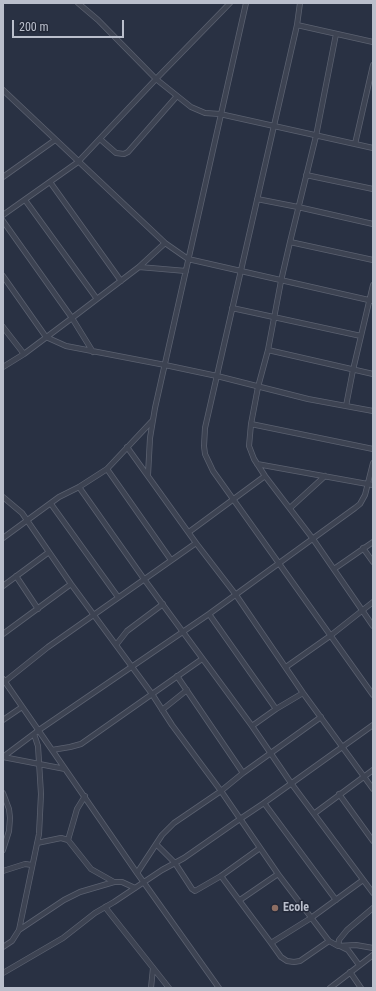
<!DOCTYPE html>
<html>
<head>
<meta charset="utf-8">
<style>
  body { margin:0 }
  #map { position:relative; width:376px; height:991px; overflow:hidden; background:#293143; font-family:"Roboto Condensed",sans-serif }
  canvas { display:block }
  .frame { position:absolute; inset:0; border:4px solid #babfcc; pointer-events:none }
  .scale { position:absolute; left:12px; top:20px; width:112px; height:18px; box-sizing:border-box; border:2px solid #babfcc; border-top:0; padding-left:5px; font-size:12px; line-height:14px; white-space:nowrap; color:#babfcc; -webkit-text-stroke:3px #222838; paint-order:stroke }
</style>
</head>
<body>
<div id="map">
<canvas width="376" height="991"></canvas>
<div class="frame"></div>
<div class="scale">200 m</div>
</div>
<script>
const ctx = document.querySelector('canvas').getContext('2d');
ctx.lineJoin = 'round';
const shape = rows => new Path2D(rows.map(r => 'M' + r).join(''));
function trace(path, color, width, dash) { ctx.strokeStyle = color; ctx.lineWidth = width; ctx.lineCap = dash ? 'butt' : 'round'; ctx.setLineDash(dash || []); ctx.stroke(path); }
function drawText(font, color, halo, rows, align = 'center') {
  ctx.font = font + ' "Roboto Condensed",sans-serif'; ctx.lineWidth = 3; ctx.setLineDash([]); ctx.textBaseline = 'middle'; ctx.strokeStyle = halo; ctx.fillStyle = color; for (const [text, x, y, turn = 0] of rows) {
    ctx.save(); ctx.translate(x, y); ctx.rotate((+turn || 0) * Math.PI / 180); ctx.textAlign = isNaN(turn) ? turn : align; if (halo) ctx.strokeText(text, 0, 0); ctx.fillText(text, 0, 0); ctx.restore();
  }
}
const minor = shape([
  [78,3,98,20,156,79,191,107,205,113,220,114,373,148],
  [300,3,297,25,205,428,204,446,205,454,213,471,373,695],
  [297,25,373,42],
  [336,34,316,136,290,242,281,281,268,350,258,387,251,424,249,446,254,459,265,476,313,539,373,626],
  [3,90,165,243,188,259,373,301],
  [100,139,116,153,124,154,128,152,177,96],
  [355,144,373,65],
  [306,175,373,189],
  [3,177,55,140],
  [50,182,121,281],
  [257,199,298,207,373,224],
  [25,200,97,299],
  [3,215,78,162,156,79,230,3],
  [3,221,72,318,93,352],
  [290,242,373,260],
  [139,267,186,271],
  [3,276,46,337,66,346,165,365,217,376,308,399,373,411],
  [232,308,361,336],
  [3,327,24,354],
  [268,350,373,374],
  [3,367,24,354,72,318,139,267,165,243],
  [346,406,353,370,373,285],
  [251,424,373,449],
  [127,447,196,543,236,595,303,693,373,789],
  [257,464,373,485],
  [107,469,171,560],
  [148,475,150,438,155,408,246,3],
  [79,487,144,579,252,726,291,783,373,893],
  [3,497,22,513,71,584,152,694,172,725,221,791,278,874,329,941,338,946,356,945,373,948],
  [51,504,118,597],
  [290,508,325,476],
  [189,532,265,476],
  [3,538,59,497,79,487,107,469,153,420],
  [363,548,373,562],
  [334,569,373,542],
  [16,576,38,609],
  [3,586,49,552],
  [209,614,276,709],
  [3,634,71,584],
  [116,645,127,631,163,604],
  [286,667,330,636,373,602],
  [177,676,243,773],
  [3,679,137,873,219,988],
  [3,683,48,647,196,543],
  [162,710,187,690],
  [3,720,22,707],
  [252,726,276,709,303,693],
  [52,750,70,747,81,744,202,659],
  [3,757,39,730,209,614,355,508,360,504,365,495,373,463],
  [3,757,65,769],
  [3,793,9,809,10,818,9,831,3,850],
  [339,794,373,841],
  [264,803,336,900],
  [315,813,373,770],
  [68,840,91,869,114,882],
  [37,843,61,838,68,840,77,809,85,796],
  [156,844,175,863,192,889,195,891,221,876,260,848],
  [3,871,25,864,32,865],
  [137,873,162,835,174,823,221,791,243,773,321,717],
  [221,876,271,943,311,918,363,880],
  [240,900,278,874],
  [105,907,169,988],
  [19,930,64,900,80,892,114,882,122,882,135,888],
  [271,943,281,957,287,961,294,962,300,961,329,941],
  [338,946,339,940,347,930,373,908],
  [340,946,348,950,359,965],
  [3,947,12,941,19,930,39,834,41,794,38,746,34,734],
  [350,972,361,988],
  [3,973,63,938,95,913,114,902,162,870,184,858,240,819,264,803,373,725],
  [151,988,153,968],
  [330,988,373,955]
]);
trace(minor, '#5b6170', 6);
trace(minor, '#3d4352', 4.5);
for (const [x, y, r, color] of [
  [275,908,4,"#8d6e63"]
]) { const dot = new Path2D(); dot.arc(x, y, r, 0, 2 * Math.PI); ctx.fillStyle = color; ctx.fill(dot); trace(dot, '#222838', 1.5); }
drawText('bold 12px', '#babfcc', '#222838', [
  ["Ecole",283,908]
], 'left');
</script>
</body>
</html>
